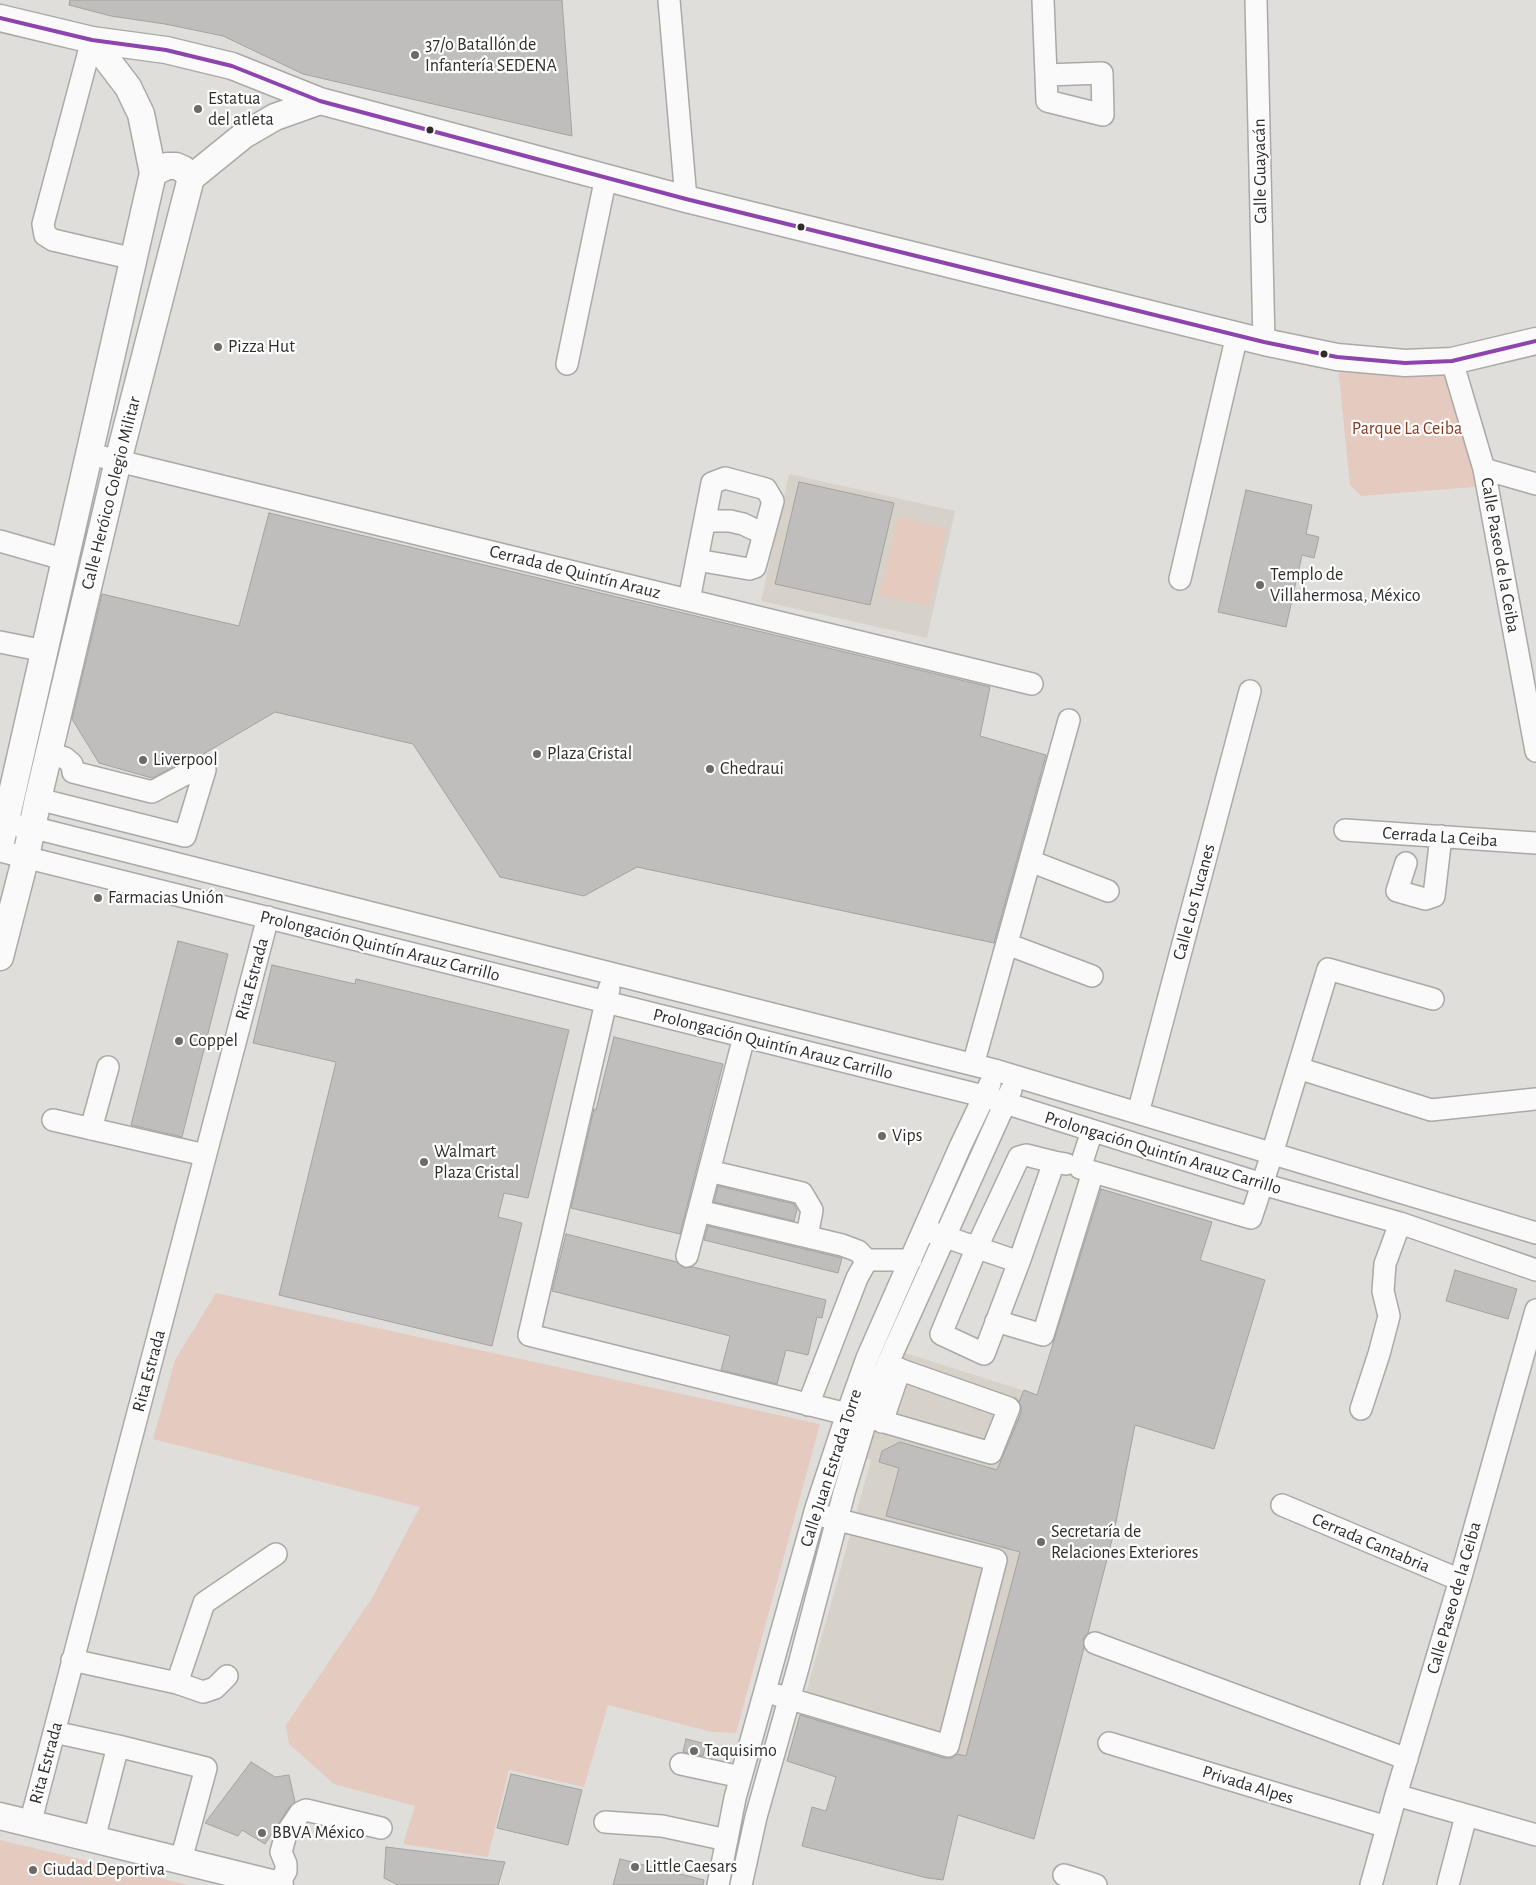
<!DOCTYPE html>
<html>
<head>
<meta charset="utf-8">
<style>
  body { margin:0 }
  canvas { display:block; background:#e0dedb }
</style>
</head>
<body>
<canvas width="1536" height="1885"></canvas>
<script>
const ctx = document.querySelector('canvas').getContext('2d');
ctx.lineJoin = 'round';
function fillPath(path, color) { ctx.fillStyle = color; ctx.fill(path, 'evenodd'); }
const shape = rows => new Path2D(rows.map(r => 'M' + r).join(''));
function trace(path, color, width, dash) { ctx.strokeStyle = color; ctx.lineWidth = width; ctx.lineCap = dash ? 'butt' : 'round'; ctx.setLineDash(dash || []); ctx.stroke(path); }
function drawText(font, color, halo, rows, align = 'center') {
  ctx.font = font + ' "Alegreya Sans",sans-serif'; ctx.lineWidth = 4.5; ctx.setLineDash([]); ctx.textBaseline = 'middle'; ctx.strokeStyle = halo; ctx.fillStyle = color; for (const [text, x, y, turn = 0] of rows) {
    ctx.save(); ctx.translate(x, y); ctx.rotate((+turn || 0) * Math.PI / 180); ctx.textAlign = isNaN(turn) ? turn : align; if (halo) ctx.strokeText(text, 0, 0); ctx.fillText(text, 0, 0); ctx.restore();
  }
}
fillPath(shape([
  [789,474,955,511,927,638,761,601],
  [899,1351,1135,1426,1114,1532,1034,1839,787,1761,871,1460,862,1457]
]), '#d6d2c9');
fillPath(shape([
  [1337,357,1452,361,1487,486,1361,496,1350,485],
  [898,517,947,529,929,606,879,595],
  [216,1293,820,1424,736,1733,712,1732,608,1705,584,1787,509,1770,488,1857,403,1844,415,1806,334,1784,289,1744,286,1725,372,1598,420,1507,153,1439,175,1360],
  [0,1840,189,1885,0,1885]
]), '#e5cac0');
const building = shape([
  [70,0,562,0,572,136,303,74,223,36,165,24,111,16,69,5,70,0],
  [799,482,894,503,870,605,775,584,799,482],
  [1246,490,1312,505,1306,534,1319,537,1314,558,1302,555,1286,627,1218,612,1246,490],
  [269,513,990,687,980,736,1046,755,994,943,637,867,584,896,500,877,413,744,275,712,195,759,186,761,152,778,99,763,72,719,102,594,239,626,269,513],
  [178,941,228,954,182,1137,131,1125,178,941],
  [272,965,355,984,356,979,569,1030,528,1198,504,1193,498,1217,522,1223,492,1346,279,1295,336,1062,253,1043,272,965],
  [614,1037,723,1064,680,1234,571,1208,594,1109,596,1110,614,1037],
  [718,1186,794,1204,797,1210,794,1221,714,1202,718,1186],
  [1101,1189,1212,1222,1200,1260,1265,1280,1214,1449,1135,1425,1114,1532,1088,1633,1083,1639,1084,1648,1034,1839,958,1815,943,1880,927,1878,802,1846,812,1807,826,1811,836,1777,787,1761,800,1715,944,1758,952,1758,957,1754,966,1756,1020,1552,886,1516,899,1468,879,1462,882,1451,900,1442,997,1470,1021,1413,1021,1407,1019,1402,1024,1390,1037,1395,1101,1189],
  [708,1226,838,1257,842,1258,838,1273,704,1240,708,1226],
  [566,1234,677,1262,684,1268,693,1267,826,1300,822,1318,817,1317,808,1355,786,1350,777,1384,721,1370,730,1336,552,1291,566,1234],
  [1455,1270,1517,1289,1508,1319,1446,1301,1455,1270],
  [686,1739,706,1744,703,1756,683,1752,686,1739],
  [251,1762,275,1777,289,1775,295,1802,290,1806,265,1844,242,1830,238,1836,205,1823,251,1762],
  [511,1774,582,1790,568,1845,497,1828,511,1774],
  [386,1847,505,1862,498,1885,398,1885,384,1878,386,1847],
  [620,1859,704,1880,703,1885,613,1885,620,1859]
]);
fillPath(building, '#c0bebc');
trace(building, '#a4a2a0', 1);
const minor = shape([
  [669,0,686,199],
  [1043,0,1046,75,1047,101,1103,115,1102,73,1046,75],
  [1256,0,1264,342],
  [92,40,43,224,45,235,53,240,134,259],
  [1452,361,1484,469,1536,751],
  [567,364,606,177],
  [90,454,1032,684],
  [1484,469,1536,484],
  [705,521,730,521,743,524,764,534],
  [0,541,66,560],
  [1180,579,1237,335],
  [689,600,712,483,725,478,766,489,773,501,755,567,749,569,697,560],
  [0,642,45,651],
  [38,799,185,836,205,770,191,772,182,776,152,792,73,772,72,764,65,758,48,753],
  [18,826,31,827,998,1071,1536,1233],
  [1345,830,1536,843],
  [0,851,983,1096,1262,1184,1400,1223,1536,1270],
  [1030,861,1108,891],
  [1406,863,1397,891,1425,899,1434,896,1441,836],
  [1007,944,1092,976],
  [609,989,529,1335,847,1414],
  [973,1065,1069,720],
  [1298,1068,1431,1110,1536,1099],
  [1138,1113,1250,691],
  [53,1120,205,1155],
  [91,1129,108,1067],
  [1092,1131,1080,1168,1251,1218,1272,1154,1328,969,1433,999],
  [709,1171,802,1193,812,1210,807,1236],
  [699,1211,842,1245,858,1251,867,1260],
  [931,1232,1019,1262,1054,1162,1066,1164],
  [687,1256,744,1037],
  [1019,1262,984,1354,941,1334,977,1247,1019,1157,1026,1155,1054,1162],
  [996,1321,1043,1335,1093,1172],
  [808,1405,857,1278,867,1260,911,1260],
  [1361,1409,1379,1354,1389,1316,1383,1291,1385,1264,1400,1223],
  [867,1417,991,1453,1009,1408,887,1365],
  [882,1422,900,1369],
  [1282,1505,1460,1580],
  [1095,1643,1407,1759],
  [72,1660,177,1683,203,1692,215,1688,227,1676],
  [177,1683,204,1603,276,1554],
  [777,1695,948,1746,996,1560,823,1516],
  [54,1732,118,1746],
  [1109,1743,1387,1827],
  [681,1764,741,1777],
  [1396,1795,1536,1835],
  [605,1822,662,1826,727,1840],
  [30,1824,268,917],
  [94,1839,118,1746,206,1768,181,1860],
  [1064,1875,1096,1885],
  [278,1885,286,1871,286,1864,281,1852,286,1834,300,1813,306,1810,381,1828],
  [718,1885,735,1798,816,1508,847,1414,867,1358,960,1147,990,1084],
  [741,1885,756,1817,798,1668,844,1493,867,1417,887,1365,1011,1090],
  [1371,1885,1396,1795,1460,1580,1536,1310],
  [1448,1885,1466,1816]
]);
const major = shape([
  [0,18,92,40,166,50,232,66,320,101,686,199,1264,342,1337,357,1405,363,1452,361,1536,341],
  [153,173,167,166,176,166,183,169,191,178],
  [0,846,153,173,141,114,128,87,92,40],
  [0,957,26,856,38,799,118,461,191,178,244,135,275,117,320,101],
  [0,1816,280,1885]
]);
trace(minor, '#aba9a7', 24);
trace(major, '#aba9a7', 29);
trace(minor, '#fafafa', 21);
trace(major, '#fafafa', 26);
trace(shape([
  [0,18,92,40,166,50,232,66,320,101,686,199,1264,342,1337,357,1405,363,1452,361,1536,341]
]), '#8e44ad', 4);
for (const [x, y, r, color] of [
  [415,55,5,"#6c6b69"],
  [198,109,5,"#6c6b69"],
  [430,130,4.5,"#2e2d2b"],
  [801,227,4.5,"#2e2d2b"],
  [218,347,5,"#6c6b69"],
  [1324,354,4.5,"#2e2d2b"],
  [1260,585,5,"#6c6b69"],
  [537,754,5,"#6c6b69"],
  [143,760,5,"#6c6b69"],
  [710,769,5,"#6c6b69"],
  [98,898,5,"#6c6b69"],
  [179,1041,5,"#6c6b69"],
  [882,1136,5,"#6c6b69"],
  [424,1162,5,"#6c6b69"],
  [1041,1542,5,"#6c6b69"],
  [694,1751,5,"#6c6b69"],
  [262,1833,5,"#6c6b69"],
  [635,1867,5,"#6c6b69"],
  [33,1870,5,"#6c6b69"]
]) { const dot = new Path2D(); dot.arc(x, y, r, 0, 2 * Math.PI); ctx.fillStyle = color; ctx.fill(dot); trace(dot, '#fff', 2); }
drawText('18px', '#2e2d2b', '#fff', [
  ["37/o Batallón de",425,45],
  ["Infantería SEDENA",425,66],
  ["Estatua",208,99],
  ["del atleta",208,120],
  ["Pizza Hut",228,347],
  ["Templo de",1270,575],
  ["Villahermosa, México",1270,596],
  ["Plaza Cristal",547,754],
  ["Liverpool",153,760],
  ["Chedraui",720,769],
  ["Farmacias Unión",108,898],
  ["Coppel",189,1041],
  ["Vips",892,1136],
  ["Walmart",434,1152],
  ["Plaza Cristal",434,1173],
  ["Secretaría de",1051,1532],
  ["Relaciones Exteriores",1051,1553],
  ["Taquisimo",704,1751],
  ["BBVA México",272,1833],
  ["Little Caesars",645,1867],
  ["Ciudad Deportiva",43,1870]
], 'left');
drawText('18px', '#2e2d2b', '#fff', [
  ["Calle Guayacán",1260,171,-91],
  ["Calle Heróico Colegio Militar",111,493,-76],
  ["Calle Paseo de la Ceiba",1500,555,80],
  ["Cerrada de Quintín Arauz",575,572,14],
  ["Cerrada La Ceiba",1440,837,4],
  ["Calle Los Tucanes",1194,902,-75],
  ["Prolongación Quintín Arauz Carrillo",380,946,14],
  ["Rita Estrada",252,979,-75],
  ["Prolongación Quintín Arauz Carrillo",773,1044,14],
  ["Prolongación Quintín Arauz Carrillo",1163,1153,17],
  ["Rita Estrada",149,1371,-75],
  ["Calle Juan Estrada Torre",831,1468,-72],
  ["Cerrada Cantabria",1371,1543,23],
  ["Calle Paseo de la Ceiba",1454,1598,-74],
  ["Rita Estrada",46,1763,-75],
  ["Privada Alpes",1248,1785,17]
]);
drawText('18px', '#863b20', '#fff', [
  ["Parque La Ceiba",1407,429]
]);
</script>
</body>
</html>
